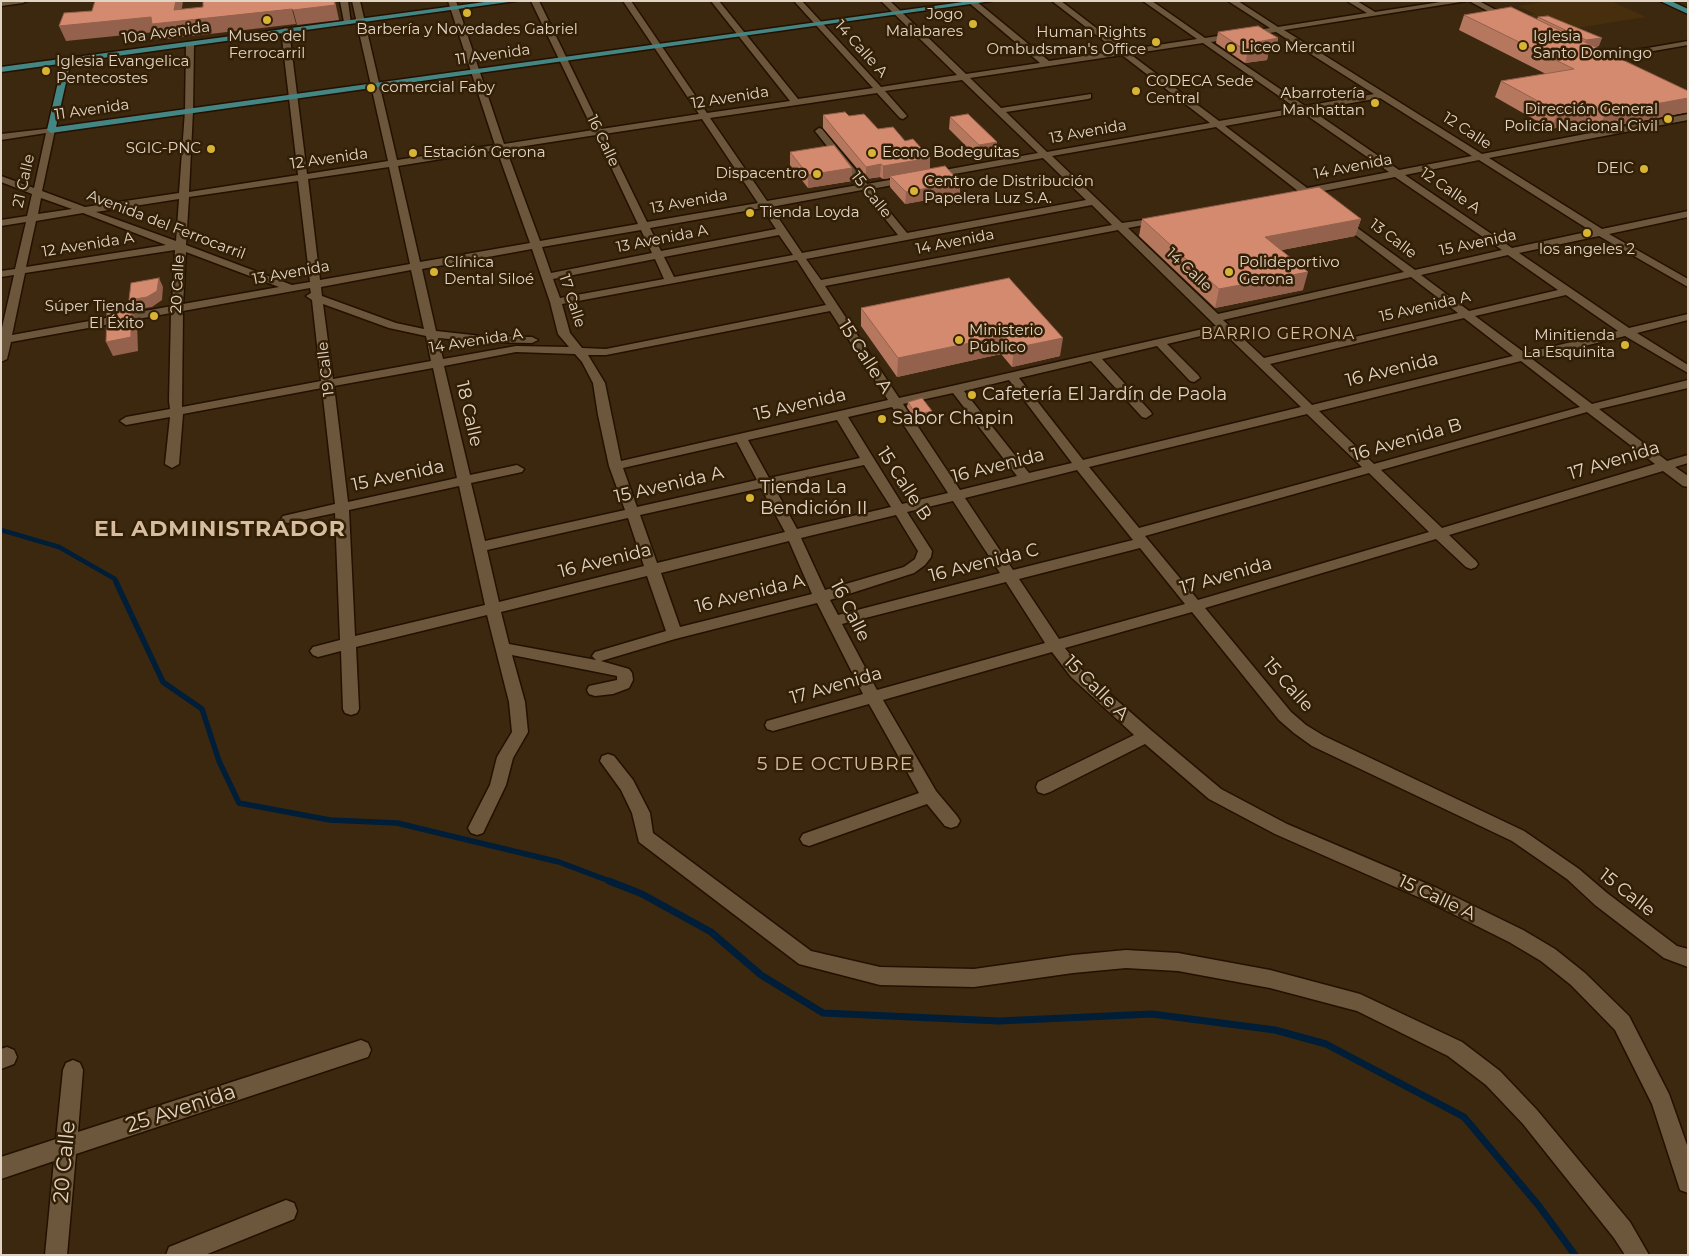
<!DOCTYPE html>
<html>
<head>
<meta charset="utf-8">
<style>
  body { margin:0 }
  #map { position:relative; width:1689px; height:1256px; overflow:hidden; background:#3c280f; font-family:Montserrat,sans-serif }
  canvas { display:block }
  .frame { position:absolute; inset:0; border:2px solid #e1d4c5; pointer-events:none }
</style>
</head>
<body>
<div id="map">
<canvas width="1689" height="1256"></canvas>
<div class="frame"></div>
</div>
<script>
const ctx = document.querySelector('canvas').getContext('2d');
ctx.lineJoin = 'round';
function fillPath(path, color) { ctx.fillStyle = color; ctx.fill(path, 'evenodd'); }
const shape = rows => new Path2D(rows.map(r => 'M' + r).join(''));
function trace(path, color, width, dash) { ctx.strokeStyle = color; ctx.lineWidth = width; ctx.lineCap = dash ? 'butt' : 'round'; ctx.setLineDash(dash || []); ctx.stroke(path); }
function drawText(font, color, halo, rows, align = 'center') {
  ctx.font = font + ' Montserrat,sans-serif'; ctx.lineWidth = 5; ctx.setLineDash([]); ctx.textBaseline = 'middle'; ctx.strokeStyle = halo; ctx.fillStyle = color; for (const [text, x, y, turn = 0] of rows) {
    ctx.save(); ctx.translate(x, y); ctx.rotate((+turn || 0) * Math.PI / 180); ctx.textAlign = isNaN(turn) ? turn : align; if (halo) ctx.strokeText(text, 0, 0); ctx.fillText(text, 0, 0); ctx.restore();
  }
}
fillPath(shape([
  [1549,1,1611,1,1646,17,1558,31,1514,18,1535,14,1518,6]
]), '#472e0d');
trace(shape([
  [1,530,59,547,115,579,117,583]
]), '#001e37', 4.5);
trace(shape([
  [116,582,163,682,202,709,219,761,239,803,330,820,397,823,559,862,612,882]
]), '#001e37', 5.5);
trace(shape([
  [609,881,642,894,711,932,761,975,823,1013,999,1021,1152,1014,1275,1030,1326,1044,1464,1117,1539,1206,1575,1255]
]), '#001e37', 7);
const minor = shape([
  [27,1,23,3,1,6,1,2,27,1],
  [340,1,348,1,351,24,344,22,340,1],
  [352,1,360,1,397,160,495,145,448,1,456,1,504,144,593,130,531,1,539,1,601,129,699,114,623,1,631,1,707,113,790,101,711,1,719,1,798,99,873,88,794,1,802,1,881,87,957,75,881,1,890,1,966,74,1040,63,967,1,976,1,1049,61,1117,51,1052,1,1061,1,1125,50,1197,39,1143,1,1152,1,1205,38,1270,28,1228,1,1238,1,1278,27,1367,13,1347,1,1357,1,1375,12,1447,1,1467,1,1284,30,1482,154,1688,114,1688,120,1489,158,1602,229,1688,211,1688,217,1609,234,1688,279,1688,287,1599,236,1519,253,1629,328,1688,314,1688,320,1637,333,1688,365,1688,373,1625,336,1532,359,1592,404,1688,380,1688,388,1599,409,1667,461,1688,455,1688,463,1675,467,1688,476,1688,487,1683,486,1663,471,1449,535,1476,561,1478,564,1476,567,1471,569,1466,567,1436,539,1205,608,1291,712,1306,725,1324,736,1524,831,1579,869,1607,893,1677,946,1688,949,1688,967,1664,958,1595,905,1567,879,1512,841,1312,746,1294,733,1279,720,1192,612,1065,648,1081,669,1152,731,1221,789,1287,824,1437,888,1523,930,1555,949,1585,973,1629,1016,1669,1094,1688,1148,1688,1193,1680,1190,1652,1104,1615,1030,1571,985,1541,961,1509,942,1425,900,1275,834,1209,799,1145,744,1050,792,1044,794,1038,792,1036,787,1038,782,1134,735,1071,677,1052,652,883,700,936,791,957,816,960,821,957,826,951,828,945,826,927,804,809,846,803,844,800,839,803,834,919,793,869,704,773,731,767,729,765,725,767,721,863,694,817,603,675,639,601,661,629,669,632,673,633,680,629,688,613,694,595,696,589,694,587,690,589,686,617,680,617,676,512,655,525,702,528,732,513,758,506,785,483,833,477,835,471,833,468,828,490,785,497,757,512,732,509,702,487,615,356,647,359,709,357,713,351,715,345,713,343,709,341,651,318,657,313,655,310,651,313,647,340,640,335,513,288,523,283,522,281,519,283,516,335,504,322,388,183,414,179,464,172,468,165,464,170,417,126,425,120,421,126,417,170,409,169,401,171,313,11,342,7,359,1,362,1,332,14,275,1,277,1,271,15,269,26,222,1,226,1,220,27,216,32,194,1,182,1,176,34,188,46,133,1,140,1,134,54,128,55,130,42,191,85,207,179,193,185,111,186,44,190,42,194,44,193,111,189,192,298,175,281,30,285,28,289,30,307,174,388,161,352,1],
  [1276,32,1374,94,1305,106,1211,42,1276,32],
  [1203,43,1296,108,1219,121,1130,54,1203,43],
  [1122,55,1210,123,1047,152,1006,112,1088,99,1091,98,1091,94,1001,108,970,78,1122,55],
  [962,80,1038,153,867,184,822,129,819,128,815,131,858,185,767,201,710,118,877,93,900,118,903,119,907,116,885,91,962,80],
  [1380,98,1472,156,1399,170,1311,110,1380,98],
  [1302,112,1389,172,1307,188,1225,126,1302,112],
  [702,119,758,203,647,222,604,134,702,119],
  [1216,127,1298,191,1299,194,1308,198,1314,198,1316,196,1313,193,1395,177,1502,250,1415,270,1341,216,1337,217,1337,221,1404,272,1218,314,1128,228,1165,221,1165,217,1122,223,1052,156,1216,127],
  [596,135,638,224,540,241,506,149,596,135],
  [497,150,530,243,420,262,398,166,497,150],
  [1043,158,1086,200,907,233,871,189,1043,158],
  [1479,160,1591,231,1512,248,1405,175,1479,160],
  [389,167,410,264,320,280,308,179,389,167],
  [298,181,310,282,292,285,186,245,189,197,298,181],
  [862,190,898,235,802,253,771,207,862,190],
  [41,198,72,209,38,214,41,198],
  [179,199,176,241,96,212,179,199],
  [1092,205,1112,225,821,280,806,259,1092,205],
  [762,208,776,229,661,251,650,228,762,208],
  [83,213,166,245,26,267,36,221,83,213],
  [641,230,652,253,551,273,542,247,641,230],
  [1118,230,1216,326,899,398,825,286,1118,230],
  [779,235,793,255,674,277,664,257,779,235],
  [532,249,550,302,558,334,569,347,516,346,443,359,438,338,482,342,532,343,538,340,532,337,482,336,436,331,422,269,532,249],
  [175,250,172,306,12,335,25,273,175,250],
  [186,252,279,287,183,304,186,252],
  [1508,255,1558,290,1469,311,1421,275,1508,255],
  [655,259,664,279,560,298,553,279,655,259],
  [797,260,826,305,606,349,582,348,570,333,562,304,797,260],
  [411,270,424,329,396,323,322,296,321,287,411,270],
  [1411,277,1458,313,1264,358,1223,320,1411,277],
  [310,288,311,293,306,296,312,300,321,381,182,407,183,311,310,288],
  [1566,295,1618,331,1525,353,1475,316,1566,295],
  [323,304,389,328,426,336,431,361,333,379,323,304],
  [830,311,888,400,621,461,605,383,588,355,606,355,830,311],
  [1464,318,1513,356,1312,405,1270,364,1464,318],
  [1222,331,1301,407,1083,460,1019,378,1091,361,1142,417,1146,418,1152,414,1150,411,1102,359,1157,346,1190,381,1194,382,1200,378,1198,375,1167,344,1222,331],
  [516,352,575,354,582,362,593,383,598,415,609,466,625,510,485,541,471,483,522,472,524,469,517,465,470,475,444,366,516,352],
  [1521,361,1580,407,1374,464,1319,411,1521,361],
  [433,368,457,478,348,502,334,386,433,368],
  [1009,380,1072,463,1029,473,964,391,1009,380],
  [953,393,1017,476,960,490,903,404,953,393],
  [892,407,948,493,902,504,848,417,892,407],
  [1587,412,1655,464,1442,528,1381,470,1587,412],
  [1307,414,1362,467,1139,528,1089,467,1307,414],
  [837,420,860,458,769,478,748,440,837,420],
  [737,442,757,480,637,507,623,468,737,442],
  [864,465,891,507,797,529,773,485,864,465],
  [1077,470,1133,540,1013,570,965,498,1077,470],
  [1369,473,1429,532,1198,600,1145,536,1369,473],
  [459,486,485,605,355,636,349,510,459,486],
  [761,488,785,532,657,563,640,515,761,488],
  [953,501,1000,573,838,615,830,600,914,573,925,565,931,557,932,551,907,512,953,501],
  [896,515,918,551,915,559,904,567,825,590,801,538,896,515],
  [628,518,644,566,499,602,487,550,628,518],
  [789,541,812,594,680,627,661,573,789,541],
  [1140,548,1185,604,1059,639,1019,579,1140,548],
  [647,576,666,631,595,652,592,656,596,660,509,644,501,612,647,576],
  [1006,582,1045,643,877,690,842,624,1006,582],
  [1469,1,1479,1,1513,19,1506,21,1469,1],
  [1688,41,1688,45,1596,61,1592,59,1596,57,1688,41],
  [608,754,614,756,633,780,650,813,653,833,811,951,880,967,974,969,1073,955,1126,950,1178,953,1270,970,1360,994,1462,1042,1500,1071,1537,1110,1630,1222,1649,1255,1625,1255,1614,1238,1523,1124,1486,1085,1448,1056,1357,1011,1270,988,1178,971,1126,968,1073,973,974,987,880,985,799,964,639,842,632,813,621,790,600,761,602,756,608,754],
  [361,1040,368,1043,371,1050,368,1057,76,1154,67,1255,45,1255,54,1161,1,1179,1,1157,56,1139,63,1070,66,1063,73,1060,80,1063,83,1070,78,1132,361,1040],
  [7,1047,14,1050,17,1057,14,1064,1,1069,1,1049,7,1047],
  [286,1200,294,1203,297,1211,294,1219,205,1255,166,1255,169,1247,286,1200]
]);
const major = shape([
  [492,1,516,1,1,72,1,67,492,1],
  [970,1,992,1,51,133,47,130,61,69,65,67,69,69,56,127,970,1],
  [1660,1,1671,1,1688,9,1688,14,1660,1]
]);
trace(minor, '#231000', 3);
trace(major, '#231000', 3);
fillPath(minor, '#6c563c');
fillPath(major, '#438684');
fillPath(shape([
  [1464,15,1537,19,1538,17,1599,46,1595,47,1688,91,1688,112,1598,129,1585,122,1551,129,1495,97,1501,81,1546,74,1459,30],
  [1218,32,1278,38,1276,49,1269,50,1267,60,1245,63,1216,43],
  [823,115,849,116,930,169,960,182,960,194,905,204,890,187,890,178,883,179,880,177,866,179,823,128],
  [950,117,997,142,995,155,978,158,949,129],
  [790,152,852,168,852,181,808,188,790,165],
  [1142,219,1361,219,1355,236,1282,250,1303,290,1215,308,1139,236],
  [1009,278,1060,356,1012,367,1001,354,897,377,861,326,861,308],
  [908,402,932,416,915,419,907,407]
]), '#b6775f');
fillPath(shape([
  [176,1,183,1,180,21,292,9,296,24,158,40,155,32,66,41,59,26,174,10],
  [335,1,339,20,297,25,293,10],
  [1278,38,1276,49,1269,50,1267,60,1245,63,1248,52,1257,42],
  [1602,38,1599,46,1582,49,1586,40],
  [1688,98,1688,112,1598,129,1606,113],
  [1592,106,1585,122,1551,129,1558,112],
  [997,142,995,155,978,158,979,145],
  [930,158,930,171,890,176,890,178,883,179,883,166],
  [881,164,880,177,866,179,866,167],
  [852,168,852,181,808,188,808,175],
  [960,182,960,194,905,204,906,192],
  [1361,219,1355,236,1261,254,1265,237],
  [1308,272,1303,290,1215,308,1219,289],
  [159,278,163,287,162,300,152,307,133,310,129,300],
  [131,309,137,322,138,351,113,356,106,342],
  [1003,336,1001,354,897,377,898,358],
  [1063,338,1060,356,1012,367,1014,348],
  [932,411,932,416,915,419,916,415]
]), '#94614d');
const building = shape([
  [95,1,176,1,174,10,203,7,203,2,206,1,334,1,335,5,293,10,292,9,152,24,151,17,59,26,64,13,92,11,95,1],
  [1511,7,1688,91,1688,98,1606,113,1592,106,1558,112,1501,81,1574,69,1464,15,1511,7],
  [1548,16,1602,38,1586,40,1538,17,1548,16],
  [1258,26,1278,38,1257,42,1269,49,1248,52,1218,32,1258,26],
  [845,112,849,116,864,114,878,129,893,127,905,141,913,139,930,158,883,166,881,164,866,167,823,115,845,112],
  [968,114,997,142,979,145,950,117,968,114],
  [834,145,852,168,808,175,790,152,834,145],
  [945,166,960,182,906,192,890,176,945,166],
  [1319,187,1361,219,1265,237,1308,272,1219,289,1142,219,1319,187],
  [159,278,157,291,147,297,129,300,131,283,159,278],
  [1009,278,1063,338,1014,348,1003,336,898,358,861,308,1009,278],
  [131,309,131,337,106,342,107,313,131,309],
  [922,398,932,411,916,415,908,402,922,398]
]);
fillPath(building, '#d48a6e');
trace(building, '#94614d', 1);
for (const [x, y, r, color] of [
  [467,13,5,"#d7b434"],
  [267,20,5,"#d7b434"],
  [973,24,5,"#d7b434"],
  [1156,42,5,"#d7b434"],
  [1523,46,5,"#d7b434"],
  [1231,48,5,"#d7b434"],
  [46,71,5,"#d7b434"],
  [371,88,5,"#d7b434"],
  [1136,91,5,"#d7b434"],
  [1375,103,5,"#d7b434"],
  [1668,119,5,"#d7b434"],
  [211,149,5,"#d7b434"],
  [413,153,5,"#d7b434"],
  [872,153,5,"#d7b434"],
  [1644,169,5,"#d7b434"],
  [817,174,5,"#d7b434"],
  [914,191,5,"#d7b434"],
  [750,213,5,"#d7b434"],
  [1587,233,5,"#d7b434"],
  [434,272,5,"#d7b434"],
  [1229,272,5,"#d7b434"],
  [154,316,5,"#d7b434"],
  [959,340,5,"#d7b434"],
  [1625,345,5,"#d7b434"],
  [972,395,5,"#d7b434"],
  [882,419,5,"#d7b434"],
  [750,498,5,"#d7b434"]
]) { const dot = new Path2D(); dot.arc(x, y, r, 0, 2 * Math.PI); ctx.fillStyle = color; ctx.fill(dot); trace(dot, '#321f05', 2); }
drawText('15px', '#e1d4c5', '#321f05', [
  ["Jogo",963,15,"right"],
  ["Malabares",963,32,"right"],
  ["Barbería y Novedades Gabriel",467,30,"center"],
  ["Human Rights",1146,33,"right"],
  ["Ombudsman's Office",1146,50,"right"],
  ["Museo del",267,37,"center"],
  ["Ferrocarril",267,54,"center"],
  ["Iglesia",1533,37],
  ["Santo Domingo",1533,54],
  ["Liceo Mercantil",1241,48],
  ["Iglesia Evangelica",56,62],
  ["Pentecostes",56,79],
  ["CODECA Sede",1146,82],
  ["Central",1146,99],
  ["comercial Faby",381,88],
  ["Abarrotería",1365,94,"right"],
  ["Manhattan",1365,111,"right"],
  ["Dirección General",1658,110,"right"],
  ["Policía Nacional Civil",1658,127,"right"],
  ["SGIC-PNC",201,149,"right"],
  ["Estación Gerona",423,153],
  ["Econo Bodeguitas",882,153],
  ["DEIC",1634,169,"right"],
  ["Dispacentro",807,174,"right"],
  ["Centro de Distribución",924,182],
  ["Papelera Luz S.A.",924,199],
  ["Tienda Loyda",760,213],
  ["los angeles 2",1587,250,"center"],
  ["Clínica",444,263],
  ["Dental Siloé",444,280],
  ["Polideportivo",1239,263],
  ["Gerona",1239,280],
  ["Súper Tienda",144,307,"right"],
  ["El Éxito",144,324,"right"],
  ["Ministerio",969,331],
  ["Público",969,348],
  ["Minitienda",1615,336,"right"],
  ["La Esquinita",1615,353,"right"]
], 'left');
drawText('15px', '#e1d4c5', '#321f05', [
  ["10a Avenida",166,33,-8],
  ["14 Calle A",861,49,48],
  ["11 Avenida",493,55,-8],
  ["12 Avenida",730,98,-9],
  ["11 Avenida",92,110,-8],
  ["12 Calle",1467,131,33],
  ["13 Avenida",1088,132,-10],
  ["16 Calle",603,141,64],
  ["12 Avenida",329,159,-8],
  ["14 Avenida",1353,167,-11],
  ["21 Calle",24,181,-77],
  ["12 Calle A",1450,191,34],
  ["15 Calle",871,195,51],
  ["13 Avenida",689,202,-10],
  ["Avenida del Ferrocarril",166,225,21],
  ["13 Avenida A",662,239,-11],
  ["13 Calle",1393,239,37],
  ["14 Avenida",955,242,-11],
  ["15 Avenida",1478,243,-12],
  ["12 Avenida A",88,245,-9],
  ["14 Calle",1189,270,43],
  ["13 Avenida",291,273,-10],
  ["20 Calle",178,284,-87],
  ["17 Calle",572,301,72],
  ["15 Avenida A",1425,307,-13],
  ["14 Avenida A",476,341,-9],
  ["19 Calle",326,369,-97]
]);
ctx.letterSpacing = '1px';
drawText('16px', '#d7bda0', '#321f05', [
  ["BARRIO GERONA",1278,334]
]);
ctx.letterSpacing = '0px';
drawText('18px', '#e1d4c5', '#321f05', [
  ["15 Calle A",865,357,57],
  ["16 Avenida",1392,370,-14],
  ["15 Avenida",800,405,-13],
  ["18 Calle",469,414,77],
  ["16 Avenida B",1407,440,-16],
  ["17 Avenida",1614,461,-17],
  ["16 Avenida",998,466,-14],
  ["15 Avenida",398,476,-12],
  ["15 Calle B",904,484,57],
  ["15 Avenida A",669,485,-13],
  ["16 Avenida",605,561,-14],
  ["16 Avenida C",984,563,-14],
  ["17 Avenida",1226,576,-16],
  ["16 Avenida A",750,594,-14],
  ["16 Calle",850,611,63],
  ["15 Calle",1288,685,48],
  ["17 Avenida",836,686,-16],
  ["15 Calle A",1096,688,45],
  ["15 Calle",1627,893,38],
  ["15 Calle A",1437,898,25]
]);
drawText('18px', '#e1d4c5', '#321f05', [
  ["Cafetería El Jardín de Paola",982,395],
  ["Sabor Chapin",892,419],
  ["Tienda La",760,488],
  ["Bendición II",760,509]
], 'left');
ctx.letterSpacing = '1px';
drawText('19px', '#d7bda0', '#321f05', [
  ["5 DE OCTUBRE",835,764]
]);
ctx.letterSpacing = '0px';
drawText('21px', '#e1d4c5', '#321f05', [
  ["25 Avenida",181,1109,-18],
  ["20 Calle",65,1162,-85]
]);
ctx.letterSpacing = '1px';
drawText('bold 22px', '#d7bda0', '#321f05', [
  ["EL ADMINISTRADOR",220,530]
]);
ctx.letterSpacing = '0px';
</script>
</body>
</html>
